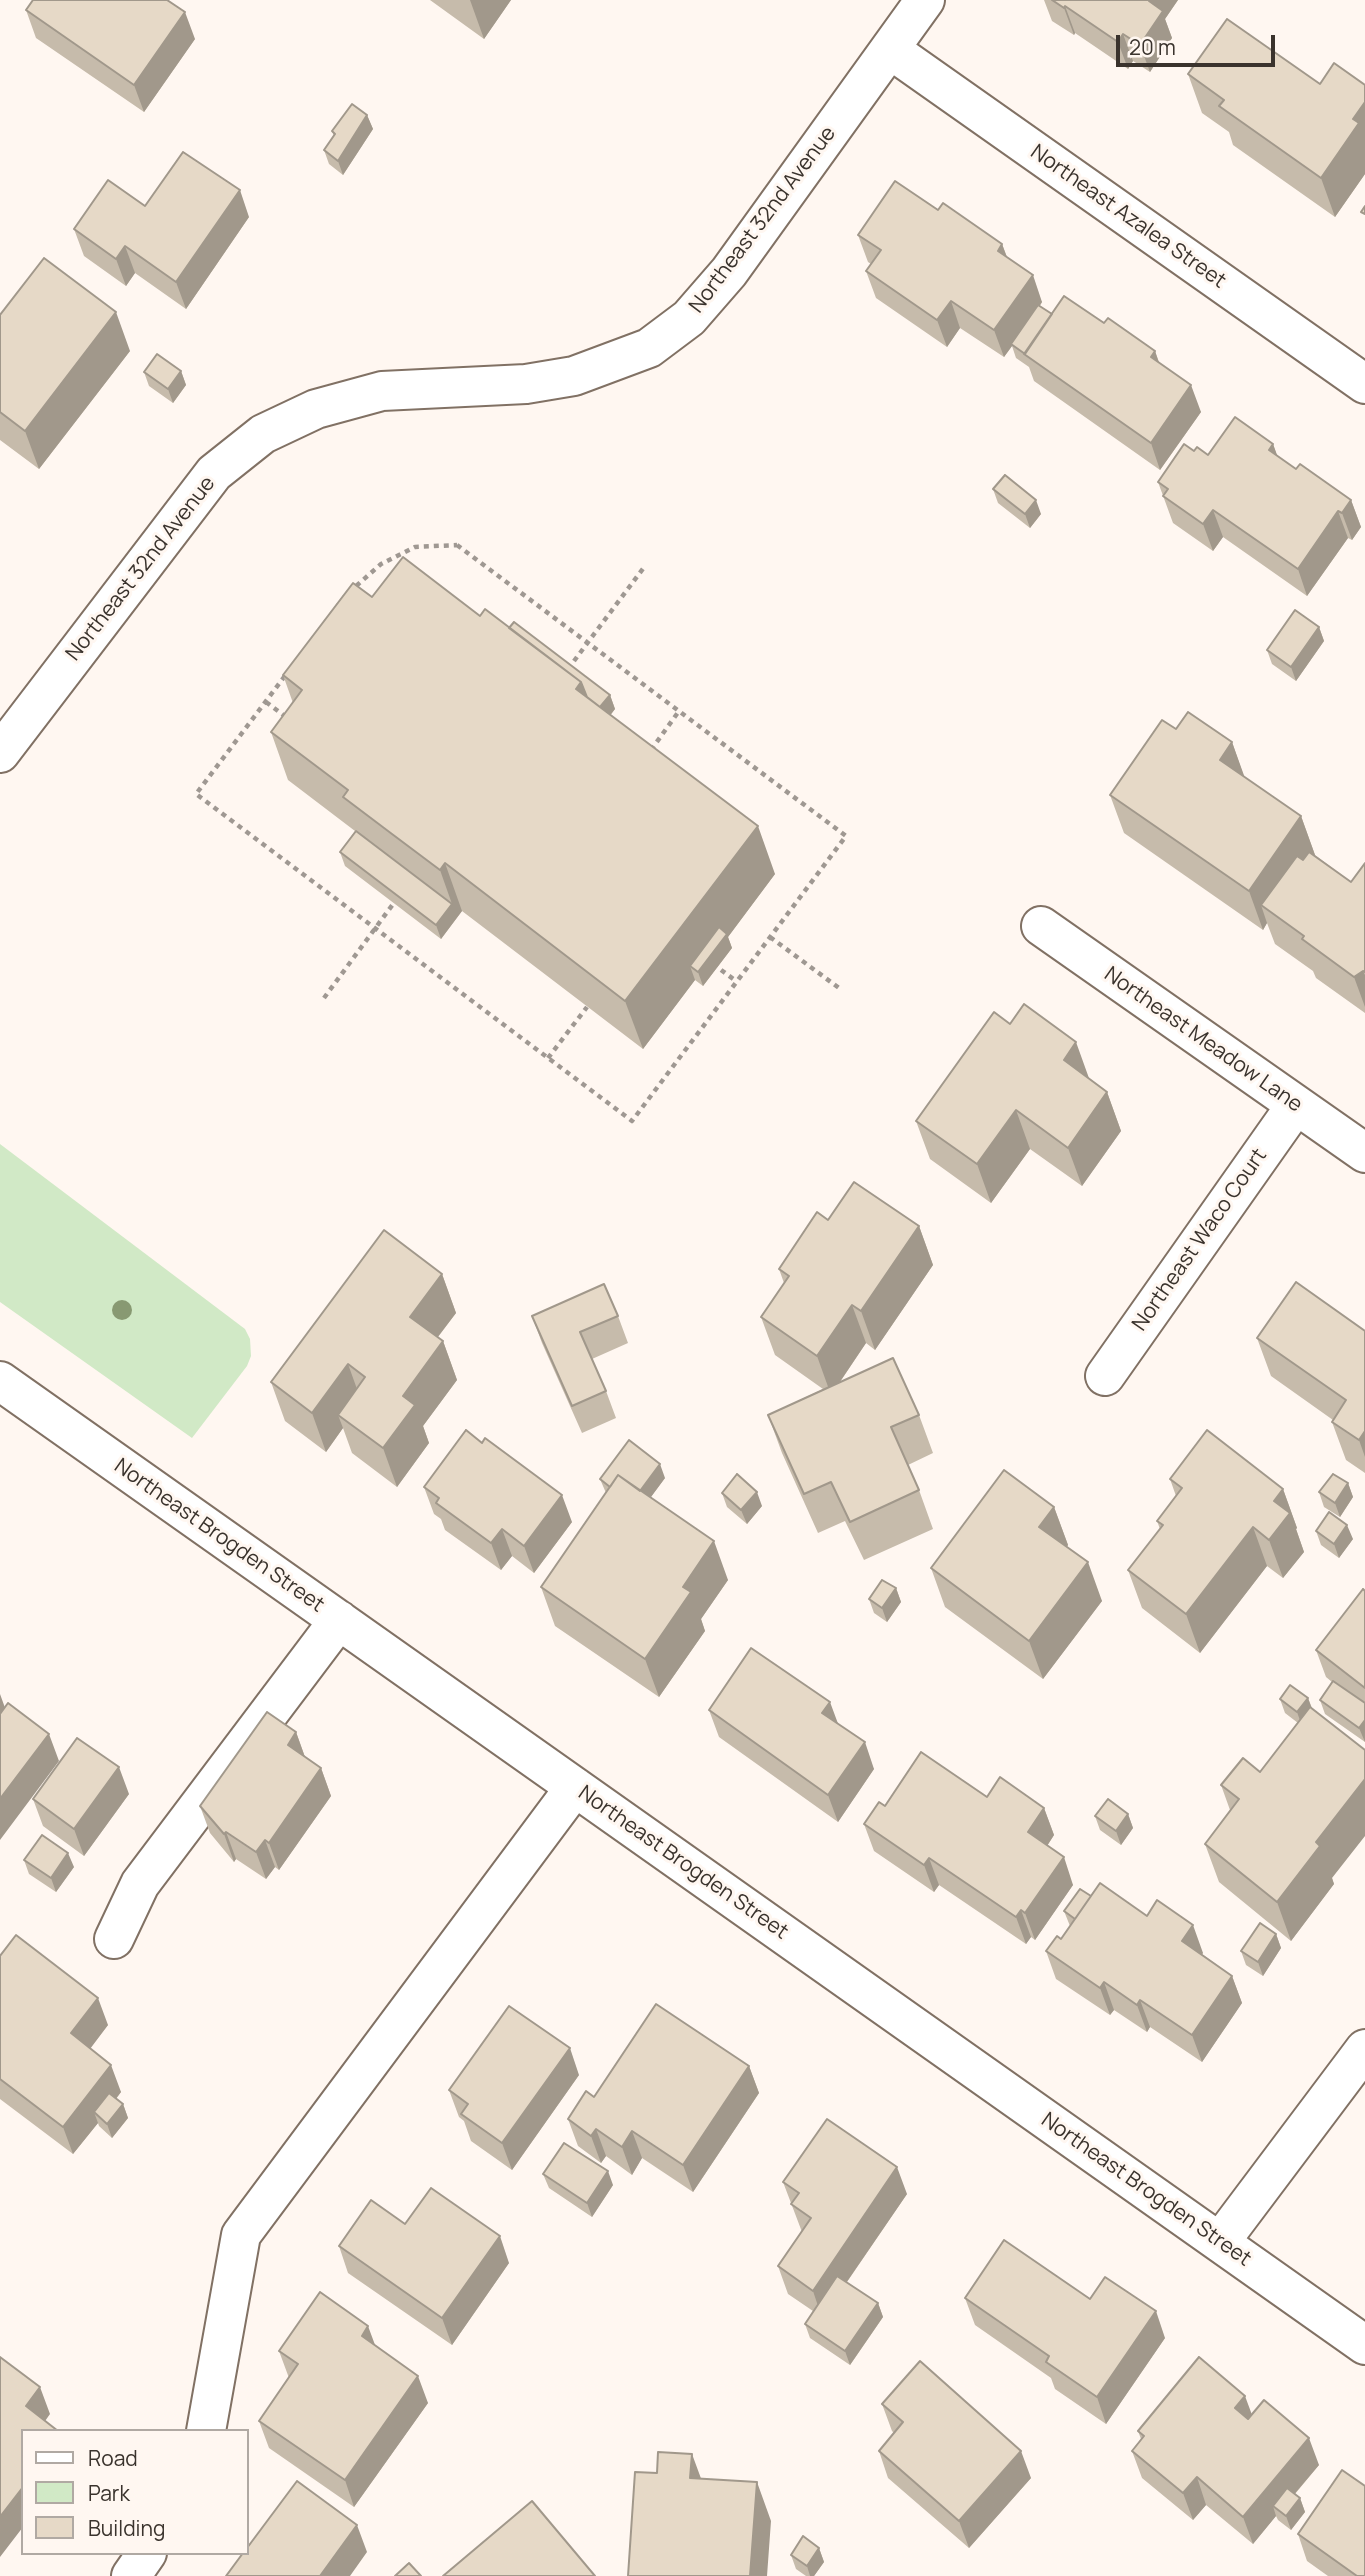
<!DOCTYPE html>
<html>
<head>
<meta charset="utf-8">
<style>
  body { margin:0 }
  #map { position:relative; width:1365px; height:2576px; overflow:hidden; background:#fff7f1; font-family:Manrope,sans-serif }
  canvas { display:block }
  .legend { position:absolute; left:21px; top:2429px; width:228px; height:126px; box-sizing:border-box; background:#fff7f1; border:2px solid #b0a9a3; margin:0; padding:9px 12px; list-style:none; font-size:21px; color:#3a332d }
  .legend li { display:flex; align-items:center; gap:14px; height:35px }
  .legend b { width:35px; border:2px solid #b0a9a3 }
  .scale { position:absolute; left:1116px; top:35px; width:159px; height:32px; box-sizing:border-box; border:4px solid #3a332d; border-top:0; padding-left:9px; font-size:21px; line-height:24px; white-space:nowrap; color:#3a332d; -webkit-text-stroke:5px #fff7f1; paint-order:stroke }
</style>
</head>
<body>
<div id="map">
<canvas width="1365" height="2576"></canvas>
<ul class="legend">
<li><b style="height:9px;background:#fff"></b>Road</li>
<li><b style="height:19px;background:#d1e9c6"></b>Park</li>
<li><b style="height:19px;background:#e6d9c7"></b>Building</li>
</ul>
<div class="scale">20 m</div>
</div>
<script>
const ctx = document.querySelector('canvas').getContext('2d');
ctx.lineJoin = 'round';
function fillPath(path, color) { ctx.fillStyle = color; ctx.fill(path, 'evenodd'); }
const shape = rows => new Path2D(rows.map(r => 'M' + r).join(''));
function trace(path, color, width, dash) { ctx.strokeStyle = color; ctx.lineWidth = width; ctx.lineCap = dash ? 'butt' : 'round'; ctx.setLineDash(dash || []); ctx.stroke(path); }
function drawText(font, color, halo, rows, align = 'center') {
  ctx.font = font + ' Manrope,sans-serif'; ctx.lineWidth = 6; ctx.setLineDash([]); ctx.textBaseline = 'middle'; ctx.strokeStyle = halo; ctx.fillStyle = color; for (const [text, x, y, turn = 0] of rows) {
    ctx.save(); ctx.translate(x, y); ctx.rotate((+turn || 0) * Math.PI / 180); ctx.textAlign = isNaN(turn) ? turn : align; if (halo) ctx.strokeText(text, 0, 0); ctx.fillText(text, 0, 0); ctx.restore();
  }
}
fillPath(shape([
  [0,1144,245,1329,250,1339,251,1356,247,1366,192,1438,0,1302]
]), '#d1e9c6');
const minor = shape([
  [891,50,1365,384],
  [0,753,214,473,263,434,316,409,382,391,526,384,574,376,649,348,689,318,729,272,925,0],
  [1041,926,1365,1153],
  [1105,1376,1296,1105],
  [0,1381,1365,2345],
  [114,1939,140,1884,339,1620],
  [1220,2242,1365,2049],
  [206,2431,241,2235,575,1787],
  [131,2576,147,2553]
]);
trace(minor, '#817164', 42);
trace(shape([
  [457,545,846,836,632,1121,196,794,346,595,381,564,415,547,457,545],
  [568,669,645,566],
  [266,702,286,717],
  [651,750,679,711],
  [770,937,839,988],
  [713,964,736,981],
  [324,998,396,900],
  [548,1058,587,1007]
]), '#9f9892', 4.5, [5, 5]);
trace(minor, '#fff', 38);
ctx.fillStyle = '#889972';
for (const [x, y] of [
  [122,1310]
]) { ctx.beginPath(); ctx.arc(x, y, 10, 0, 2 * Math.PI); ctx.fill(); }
fillPath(shape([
  [430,0,511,0,484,39],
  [1044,0,1178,0,1165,19,1172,38,1150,72,1133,61,1128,69,1075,33,1074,35,1052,21],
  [26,10,195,39,144,112,36,38],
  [1188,74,1320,84,1365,85,1365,174,1335,217,1233,145,1229,132,1202,113],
  [367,115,373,129,343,175,329,164,324,150,334,136,332,131],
  [145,206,249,217,186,309,135,273,126,286,84,256,74,229],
  [938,210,1002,244,1007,257,1042,302,1040,306,1052,314,1104,323,1155,351,1159,362,1201,412,1160,470,1034,381,1029,367,1016,358,1012,346,1004,357,960,328,947,347,876,298,866,271,871,264,868,262,858,235],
  [0,315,130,351,39,469,0,440],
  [181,371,186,385,173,403,149,386,144,372],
  [1273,444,1277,456,1296,469,1351,500,1361,527,1352,540,1348,538,1307,596,1223,537,1213,551,1173,523,1158,482,1194,451,1208,455],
  [993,489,1041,514,1030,528,998,503],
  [372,597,480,616,509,628,610,695,615,709,610,715,775,874,728,937,732,948,703,986,695,980,643,1049,462,911,441,939,345,866,340,852,355,831,288,780,271,732,293,703,283,675],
  [1319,627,1324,641,1296,681,1272,664,1267,650],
  [1176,729,1232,742,1244,777,1301,816,1315,855,1351,882,1365,863,1365,1013,1316,978,1313,971,1275,944,1267,923,1263,930,1124,833,1110,795],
  [1090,1079,1107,1092,1121,1131,1082,1186,1030,1149,991,1203,930,1159,916,1121],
  [828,1220,919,1226,933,1265,875,1350,866,1343,840,1382,919,1415,933,1453,908,1465,919,1490,933,1529,864,1560,845,1521,818,1533,782,1453,768,1415,823,1389,775,1355,761,1317,784,1283,779,1269],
  [442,1274,456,1313,438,1337,443,1341,457,1380,423,1426,429,1443,397,1487,352,1453,343,1428,326,1452,285,1421,271,1382],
  [532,1316,618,1316,628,1343,592,1359,606,1391,616,1418,582,1433,542,1343],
  [1365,1331,1365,1473,1346,1460,1332,1422,1333,1420,1271,1376,1257,1338],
  [665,1478,650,1498,728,1580,701,1619,705,1631,659,1697,555,1626,541,1587,606,1493,600,1479],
  [1170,1479,1283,1489,1297,1528,1296,1529,1304,1552,1283,1578,1267,1566,1200,1653,1142,1608,1128,1570,1160,1529,1157,1521,1176,1496],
  [1348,1483,1353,1497,1340,1517,1324,1507,1319,1492],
  [424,1487,572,1522,534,1573,512,1556,501,1570,445,1530,441,1519,434,1514],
  [722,1493,762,1506,747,1524,727,1507],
  [1054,1507,1068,1545,1067,1547,1102,1601,1043,1679,945,1607,931,1568],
  [1316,1531,1353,1539,1339,1558,1321,1545],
  [896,1588,901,1602,887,1622,874,1613,869,1599],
  [1365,1591,1365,1742,1325,1714,1320,1700,1332,1682,1326,1677,1316,1650],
  [1308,1698,1312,1708,1332,1878,1334,1884,1291,1941,1219,1882,1205,1844,1230,1810,1221,1785,1260,1772,1298,1723,1285,1713,1280,1699],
  [709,1710,839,1724,874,1769,838,1822,719,1737],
  [296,1732,305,1757,321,1768,331,1796,279,1870,275,1867,266,1879,236,1859,234,1862,210,1833,200,1806],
  [129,1794,84,1856,43,1826,33,1799],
  [987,1797,1044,1808,1054,1835,1047,1846,1073,1885,1035,1940,1031,1937,1026,1944,939,1885,934,1892,874,1851,864,1824,885,1806],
  [1128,1814,1133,1828,1121,1845,1100,1830,1095,1816],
  [24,1860,74,1867,56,1892,29,1874],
  [1091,1896,1147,1916,1203,1953,1202,1954,1232,1976,1242,2003,1202,2062,1150,2027,1147,2032,1114,2010,1110,2015,1056,1979,1046,1951,1061,1939,1070,1926,1064,1911],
  [1276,1934,1281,1948,1263,1976,1246,1965,1241,1951],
  [0,1956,108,2025,90,2048,121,2092,116,2099,123,2104,128,2118,112,2138,99,2126,98,2123,73,2154,0,2099],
  [749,2066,759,2093,693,2192,642,2158,632,2175,606,2156,601,2163,578,2146,568,2119,594,2097],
  [579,2075,512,2170,471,2141,464,2121,459,2117,449,2090],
  [543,2174,613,2185,592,2217,549,2188],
  [783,2182,907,2194,847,2282,878,2303,883,2317,850,2365,810,2338,805,2324,813,2311,788,2294,778,2266,802,2232],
  [405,2224,509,2263,452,2345,348,2273,339,2246],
  [965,2298,1090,2299,1165,2338,1106,2424,1055,2389,1051,2378,975,2325],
  [376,2346,428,2403,354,2507,269,2448,259,2421,289,2378,279,2351],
  [882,2404,1031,2478,969,2548,888,2478,879,2451,894,2433,892,2431],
  [1252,2415,1319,2465,1295,2494,1300,2498,1305,2512,1291,2530,1278,2520,1276,2516,1253,2544,1206,2505,1193,2520,1142,2478,1132,2451,1141,2439,1138,2431],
  [1298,2534,1365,2576,1328,2576,1307,2561],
  [819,2548,824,2562,814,2576,806,2576,796,2569,791,2555]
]), '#c6bbab');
fillPath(shape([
  [470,0,511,0,484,39],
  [1150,0,1178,0,1165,19,1172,38,1150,72,1140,45],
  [1065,6,1075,33,1074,35,1064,8],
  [185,12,195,39,144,112,134,85],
  [1123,34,1133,61,1128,69,1118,42],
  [1365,102,1365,174,1335,217,1321,178,1353,119],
  [367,115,373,129,343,175,338,161],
  [240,190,249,217,186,309,176,282],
  [1002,244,1012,271,998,251],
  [125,246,135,273,126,286,116,259],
  [1033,275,1042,302,1012,345,1011,344,1012,346,1004,357,994,330],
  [951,301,960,328,947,347,937,320],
  [116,312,130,351,39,469,25,431],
  [1155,351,1164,378,1151,357],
  [181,371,186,385,173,403,168,389],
  [1191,385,1201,412,1160,470,1151,443],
  [1273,444,1283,471,1269,450],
  [1036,500,1041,514,1030,528,1025,514],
  [1351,500,1361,527,1352,540,1342,513],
  [1213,510,1223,537,1213,551,1203,524],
  [1338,511,1348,538,1307,596,1298,569],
  [1319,627,1324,641,1296,681,1291,667],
  [581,682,610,695,615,709,594,737,576,689],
  [1232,742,1246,781,1220,760],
  [1301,816,1315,855,1261,905,1267,923,1263,930,1249,891],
  [758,826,775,874,728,937,732,948,703,986,698,972,690,966,695,980,643,1049,625,1001],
  [445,863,462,911,441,939,436,925,452,904,440,870],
  [1363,971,1365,975,1365,1007,1354,977],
  [1076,1042,1090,1081,1064,1060],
  [1107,1092,1121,1131,1082,1186,1068,1148],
  [1016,1110,1030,1149,991,1203,977,1164],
  [919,1226,933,1265,875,1350,861,1311],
  [442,1274,456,1313,424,1355,410,1317],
  [852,1305,866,1343,831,1395,817,1356],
  [443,1341,457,1380,423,1426,429,1443,397,1487,383,1448,403,1396],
  [348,1364,362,1403,338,1415,343,1428,326,1452,312,1413],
  [1365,1431,1365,1457,1359,1440],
  [660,1464,665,1478,637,1516,631,1502],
  [1348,1483,1353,1497,1340,1517,1335,1503],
  [1283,1489,1297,1528,1296,1529,1304,1552,1283,1578,1269,1540,1274,1501],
  [757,1492,762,1506,747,1524,741,1510],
  [562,1495,572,1522,534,1573,524,1546],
  [1054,1507,1068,1545,1053,1565,1039,1527],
  [1347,1525,1353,1539,1339,1558,1334,1544],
  [1253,1527,1267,1566,1200,1653,1186,1614],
  [502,1529,512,1556,501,1570,491,1543],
  [714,1541,728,1580,701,1619,705,1631,659,1697,645,1659,683,1587],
  [1088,1562,1102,1601,1043,1679,1029,1641],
  [896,1588,901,1602,887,1622,882,1608],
  [0,1694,8,1716,0,1727],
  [1308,1698,1313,1712,1302,1726,1297,1712],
  [830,1702,840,1729,822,1713],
  [1365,1720,1365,1742,1359,1728],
  [296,1732,306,1760,288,1745],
  [49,1734,59,1761,0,1840,0,1799],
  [865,1742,874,1769,838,1822,828,1795],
  [119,1767,129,1794,84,1856,74,1829],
  [321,1768,331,1796,279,1870,269,1843],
  [1365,1779,1365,1836,1332,1878,1334,1884,1291,1941,1277,1902,1316,1842],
  [1044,1808,1054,1835,1038,1860,1028,1832],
  [1128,1814,1133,1828,1121,1845,1116,1831],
  [226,1832,236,1859,234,1862,224,1834],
  [265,1840,275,1867,266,1879,256,1852],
  [68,1853,74,1867,56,1892,51,1878],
  [1064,1857,1073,1885,1035,1940,1025,1913],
  [929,1858,939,1885,934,1892,924,1865],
  [1021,1910,1031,1937,1026,1944,1016,1917],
  [1193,1925,1203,1953,1192,1968,1182,1941],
  [1276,1934,1281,1948,1263,1976,1258,1962],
  [1232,1976,1242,2003,1202,2062,1192,2035],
  [1104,1982,1114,2010,1110,2015,1100,1988],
  [98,1998,108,2025,81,2061,71,2033],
  [1140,2000,1150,2027,1147,2032,1137,2005],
  [570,2048,579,2075,512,2170,502,2143],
  [111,2065,121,2092,101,2118,94,2112,98,2123,73,2154,63,2127],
  [749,2066,759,2093,693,2192,683,2165],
  [123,2104,128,2118,112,2138,107,2124],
  [596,2129,606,2156,601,2163,591,2136],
  [632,2131,642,2158,632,2175,622,2147],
  [897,2167,907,2194,822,2318,813,2291],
  [608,2171,613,2185,592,2217,587,2203],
  [500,2236,509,2263,452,2345,442,2318],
  [878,2303,883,2317,850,2365,845,2351],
  [1156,2311,1165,2338,1106,2424,1097,2397],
  [368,2326,378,2353,362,2336],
  [418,2376,428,2403,354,2507,345,2480],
  [40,2387,50,2414,38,2431,26,2406],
  [1245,2396,1255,2423,1245,2435,1235,2408],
  [1309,2438,1319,2465,1280,2511,1273,2506,1276,2516,1253,2544,1243,2517],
  [1021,2451,1031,2478,969,2548,959,2521],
  [692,2454,706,2492,690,2478],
  [1197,2477,1206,2505,1193,2520,1183,2493],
  [757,2482,771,2521,767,2576,750,2576],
  [23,2487,23,2527,0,2557,0,2517],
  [1300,2498,1305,2512,1291,2530,1286,2516],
  [357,2525,367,2552,350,2576,320,2576],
  [819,2548,824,2562,814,2576,810,2576,807,2566]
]), '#a1988b');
const building = shape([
  [33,0,167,0,185,12,134,85,26,10,33,0],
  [1052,0,1150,0,1149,1,1163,11,1140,45,1123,34,1118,42,1065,6,1064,8,1052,0],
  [1227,19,1320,84,1334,63,1365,85,1365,102,1353,119,1359,123,1321,178,1219,106,1224,100,1188,74,1227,19],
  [352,104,367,115,338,161,324,150,335,134,332,131,352,104],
  [183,152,240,190,176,282,125,246,116,259,74,229,108,180,145,206,183,152],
  [895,181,938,210,943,203,1002,244,998,251,1033,275,994,330,951,301,937,320,866,271,881,250,858,235,895,181],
  [1365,206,1365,214,1361,212,1365,206],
  [44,258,116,312,25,431,0,412,0,315,44,258],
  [1064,296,1104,323,1108,318,1155,351,1151,357,1191,385,1151,443,1024,354,1064,296],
  [1038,305,1052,314,1025,354,1011,344,1038,305],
  [157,354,181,371,168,389,144,372,157,354],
  [1235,417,1273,444,1269,450,1296,469,1300,464,1351,500,1342,513,1338,511,1298,569,1213,510,1203,524,1163,496,1168,489,1158,482,1184,444,1194,451,1197,447,1208,455,1235,417],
  [1005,475,1036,500,1025,514,993,489,1005,475],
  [403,557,480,616,485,609,581,682,576,689,758,826,625,1001,445,863,440,870,392,834,343,797,348,790,271,732,302,690,283,675,353,583,372,597,403,557],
  [1295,610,1319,627,1291,667,1267,650,1295,610],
  [514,622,610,695,600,707,587,697,581,682,509,628,514,622],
  [1188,712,1232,742,1220,760,1301,816,1249,891,1110,795,1162,720,1176,729,1188,712],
  [356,831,452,904,436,925,340,852,356,831],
  [1309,852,1351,882,1365,863,1365,972,1363,971,1354,977,1302,939,1304,936,1261,905,1297,856,1303,860,1309,852],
  [719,927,727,934,698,972,690,966,719,927],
  [1024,1004,1076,1042,1064,1060,1107,1092,1068,1148,1016,1110,977,1164,916,1121,994,1012,1010,1024,1024,1004],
  [854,1182,919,1226,861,1311,852,1305,817,1356,761,1317,789,1276,779,1269,817,1212,828,1220,854,1182],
  [384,1230,442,1274,410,1317,443,1341,403,1396,415,1405,383,1448,338,1415,365,1377,348,1364,312,1413,271,1382,384,1230],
  [1296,1282,1365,1331,1365,1431,1359,1440,1332,1422,1346,1400,1257,1338,1296,1282],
  [604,1284,618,1316,580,1332,606,1391,572,1406,532,1316,604,1284],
  [893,1358,919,1415,891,1427,919,1490,850,1522,831,1482,804,1494,768,1415,893,1358],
  [466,1430,482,1443,485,1438,562,1495,524,1546,502,1529,491,1543,436,1503,439,1498,424,1487,466,1430],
  [1207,1430,1283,1489,1274,1501,1290,1513,1269,1540,1253,1527,1186,1614,1128,1570,1163,1525,1157,1521,1182,1488,1170,1479,1207,1430],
  [629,1440,660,1464,640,1491,618,1475,610,1487,600,1479,629,1440],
  [1004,1470,1054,1507,1039,1527,1088,1562,1029,1641,931,1568,1004,1470],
  [737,1474,757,1492,741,1510,722,1493,737,1474],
  [1333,1474,1348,1483,1335,1503,1319,1492,1333,1474],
  [618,1475,714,1541,683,1587,691,1592,645,1659,541,1587,618,1475],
  [1329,1512,1347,1525,1334,1544,1316,1531,1329,1512],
  [882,1580,896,1588,882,1608,869,1599,882,1580],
  [1363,1589,1365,1591,1365,1688,1316,1650,1363,1589],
  [751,1648,830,1702,822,1713,865,1742,828,1795,709,1710,751,1648],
  [1333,1681,1365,1703,1365,1720,1359,1728,1320,1700,1333,1681],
  [1290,1685,1308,1698,1297,1712,1280,1699,1290,1685],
  [8,1703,49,1734,0,1799,0,1714,8,1703],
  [1310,1707,1365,1750,1365,1779,1316,1842,1320,1846,1277,1902,1205,1844,1239,1799,1221,1785,1243,1758,1260,1772,1310,1707],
  [267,1712,296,1732,288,1745,321,1768,269,1843,265,1840,256,1852,226,1832,224,1834,200,1806,267,1712],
  [77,1738,119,1767,74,1829,33,1799,77,1738],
  [921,1752,987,1797,1000,1777,1044,1808,1028,1832,1064,1857,1025,1913,1021,1910,1016,1917,929,1858,924,1865,864,1824,879,1802,885,1806,921,1752],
  [1108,1799,1128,1814,1116,1831,1095,1816,1108,1799],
  [42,1835,68,1853,51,1878,24,1860,42,1835],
  [1100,1883,1147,1916,1157,1900,1193,1925,1182,1941,1232,1976,1192,2035,1140,2000,1137,2005,1104,1982,1100,1988,1046,1951,1057,1936,1061,1939,1100,1883],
  [1080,1889,1091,1896,1075,1919,1064,1911,1080,1889],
  [1260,1923,1276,1934,1258,1962,1241,1951,1260,1923],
  [16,1935,98,1998,71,2033,111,2065,63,2127,0,2079,0,1956,16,1935],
  [656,2004,749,2066,683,2165,632,2131,622,2147,596,2129,591,2136,568,2119,586,2091,594,2097,656,2004],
  [509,2006,570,2048,502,2143,461,2114,468,2104,449,2090,509,2006],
  [109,2093,123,2104,107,2124,94,2112,109,2093],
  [827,2119,897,2167,813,2291,778,2266,811,2218,791,2204,799,2193,783,2182,827,2119],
  [564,2143,608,2171,587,2203,543,2174,564,2143],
  [431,2188,500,2236,442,2318,339,2246,371,2200,405,2224,431,2188],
  [1004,2240,1090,2299,1105,2277,1156,2311,1097,2397,1046,2362,1049,2356,965,2298,1004,2240],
  [837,2276,878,2303,845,2351,805,2324,837,2276],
  [320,2292,368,2326,362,2336,418,2376,345,2480,259,2421,298,2364,279,2351,320,2292],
  [0,2357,40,2387,26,2406,58,2431,23,2431,23,2487,0,2517,0,2357],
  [1199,2357,1245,2396,1235,2408,1248,2419,1264,2400,1309,2438,1243,2517,1197,2477,1183,2493,1132,2451,1144,2436,1138,2431,1199,2357],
  [920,2361,1021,2451,959,2521,879,2451,903,2422,882,2404,920,2361],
  [658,2452,692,2454,690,2478,757,2482,750,2576,628,2576,635,2472,657,2473,658,2452],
  [1342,2470,1365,2486,1365,2576,1357,2576,1298,2534,1342,2470],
  [297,2481,357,2525,320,2576,226,2576,243,2553,247,2553,247,2548,297,2481],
  [1287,2488,1300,2498,1286,2516,1273,2506,1287,2488],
  [532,2501,595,2576,443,2576,532,2501],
  [803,2536,819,2548,807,2566,791,2555,803,2536],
  [409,2563,421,2576,395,2576,409,2563]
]);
fillPath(building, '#e6d9c7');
trace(building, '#a1988b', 2);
drawText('21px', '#3a332d', '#fff7f1', [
  ["Northeast Azalea Street",1128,217,35],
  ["Northeast 32nd Avenue",763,220,-53],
  ["Northeast 32nd Avenue",141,569,-52],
  ["Northeast Meadow Lane",1203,1040,35],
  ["Northeast Waco Court",1200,1240,-55],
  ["Northeast Brogden Street",219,1536,35],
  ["Northeast Brogden Street",683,1863,35],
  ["Northeast Brogden Street",1146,2190,35]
]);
</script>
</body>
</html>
